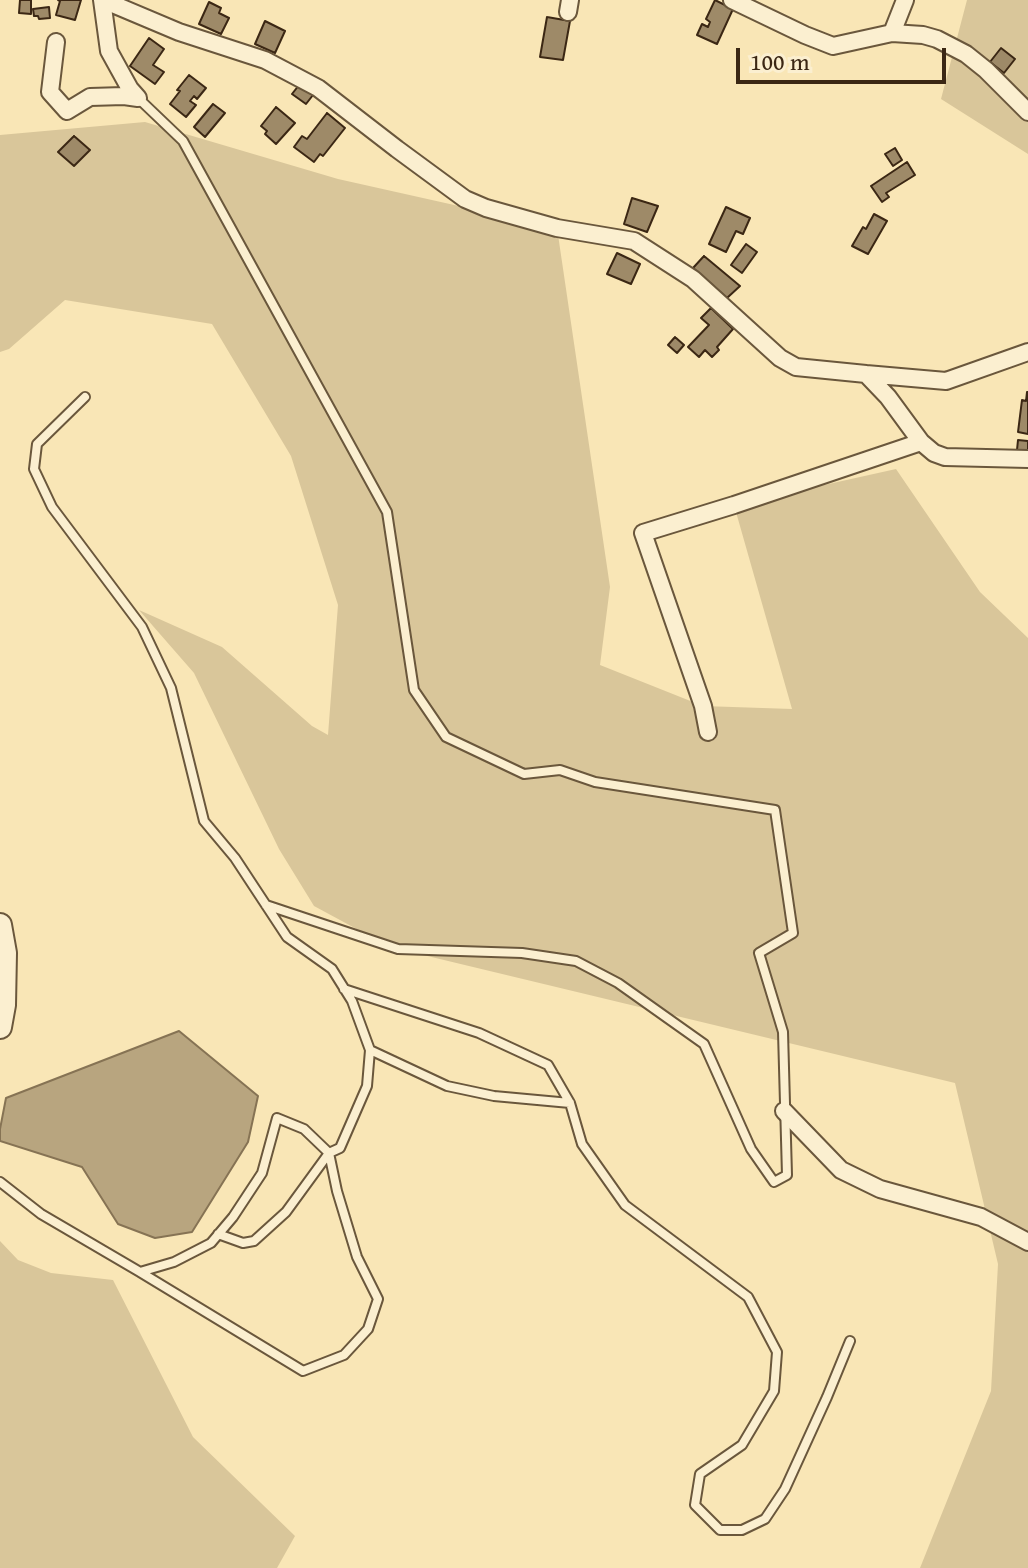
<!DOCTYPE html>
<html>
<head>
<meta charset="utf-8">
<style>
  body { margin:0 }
  #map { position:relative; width:1028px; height:1568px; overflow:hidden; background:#f9e6b6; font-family:"Gentium Book Plus",serif }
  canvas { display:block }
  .scale { position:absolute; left:736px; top:48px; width:210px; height:36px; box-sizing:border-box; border:4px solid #3b2714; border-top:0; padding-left:10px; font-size:24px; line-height:28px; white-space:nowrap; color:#3b2714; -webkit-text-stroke:6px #fbefd0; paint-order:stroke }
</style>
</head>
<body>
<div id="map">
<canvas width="1028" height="1568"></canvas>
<div class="scale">100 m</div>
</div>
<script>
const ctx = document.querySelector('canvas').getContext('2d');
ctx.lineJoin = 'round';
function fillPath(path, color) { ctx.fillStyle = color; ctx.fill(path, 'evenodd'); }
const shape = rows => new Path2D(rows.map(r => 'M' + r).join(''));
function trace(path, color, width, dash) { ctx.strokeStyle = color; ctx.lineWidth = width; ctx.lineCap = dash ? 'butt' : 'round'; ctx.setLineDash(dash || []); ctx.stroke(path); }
fillPath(shape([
  [967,0,1028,0,1028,154,941,99],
  [145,122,338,179,557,228,610,587,600,665,703,706,792,709,734,505,896,469,980,592,1028,638,1028,1568,920,1568,991,1391,998,1264,955,1083,390,947,314,906,279,849,194,673,139,610,222,647,312,726,328,735,338,605,291,456,212,324,65,300,9,349,0,352,0,135],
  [0,1241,18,1260,51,1273,113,1280,193,1437,295,1536,277,1568,0,1568]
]), '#d9c69a');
const water = shape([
  [179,1031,258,1096,248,1142,192,1232,155,1238,118,1224,82,1167,0,1141,0,1129,6,1098,179,1031]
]);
fillPath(water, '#b8a57f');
trace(water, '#867354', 2);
const building = shape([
  [20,0,31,0,31,14,19,13,20,0],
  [58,0,81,0,75,20,56,15,60,1,58,0],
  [715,0,733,9,717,44,697,35,702,24,708,27,710,22,706,19,715,0],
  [209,2,221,8,219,13,229,18,221,34,199,24,209,2],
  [49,7,50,18,39,19,38,16,34,16,33,9,49,7],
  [547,17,570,21,563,60,540,57,547,17],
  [265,21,285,31,275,53,255,44,265,21],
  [149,38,164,49,153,65,164,72,155,84,130,66,149,38],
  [1001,48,1015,59,1004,73,990,62,1001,48],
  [189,75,206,88,197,99,194,96,190,101,196,105,186,117,170,104,180,91,177,90,189,75],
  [299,85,313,95,306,104,292,94,299,85],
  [213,104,225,113,205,137,194,127,213,104],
  [276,107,295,123,276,144,265,134,267,131,261,126,276,107],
  [327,113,345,128,323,156,320,154,314,162,294,147,302,136,307,139,327,113],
  [74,136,90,150,74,166,58,152,74,136],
  [895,148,902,160,893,166,885,154,895,148],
  [907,162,915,175,886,193,889,197,882,202,871,186,907,162],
  [632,198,658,206,647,232,624,224,632,198],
  [726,207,750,218,743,234,736,231,726,252,709,244,726,207],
  [874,214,887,221,868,254,852,246,863,227,866,229,874,214],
  [746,244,757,252,742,273,731,265,746,244],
  [617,253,640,264,631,284,607,274,617,253],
  [704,256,740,286,727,298,693,268,704,256],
  [711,308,733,329,717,347,719,350,712,357,705,350,699,357,688,347,709,325,701,318,711,308],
  [675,337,684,345,677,353,668,345,675,337],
  [1027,392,1028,392,1028,434,1018,432,1022,400,1026,401,1027,392],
  [1018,440,1028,441,1028,451,1017,450,1018,440]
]);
fillPath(building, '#9e8a68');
trace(building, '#3b2714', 2);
const service = shape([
  [138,98,183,141,387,512,414,690,446,737,524,774,560,770,595,782,775,810,793,933,759,953,783,1032,787,1175,774,1182,751,1149,704,1044,618,983,576,961,522,953,398,949,266,905],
  [344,989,479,1033,548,1065,570,1103,582,1144,625,1205,748,1297,777,1352,774,1391,742,1445,700,1474,695,1505,720,1530,742,1530,765,1519,785,1489,827,1397,850,1341],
  [370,1050,447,1086,494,1096,570,1103],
  [0,1182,41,1214,140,1272,174,1262,211,1243,233,1217,262,1173,277,1118,304,1129,329,1153,340,1148,367,1086,370,1050,352,1001,332,969,287,937,235,858,204,821,171,688,142,627,52,507,34,469,37,444,85,397],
  [218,1234,243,1243,254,1241,286,1212,329,1153],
  [140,1272,303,1371,344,1355,368,1329,378,1299,357,1257,337,1191,329,1153]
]);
const minor = shape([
  [103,0,179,32,265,60,318,88,397,149,465,199,486,208,557,228,634,241,693,279,780,358,796,367,866,374,888,397,921,442,934,453,945,457,1028,459],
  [732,0,805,35,833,46,892,33,923,35,937,39,966,54,986,70,1028,112],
  [568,12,570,0],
  [892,33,905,0],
  [56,42,50,92,67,111,90,97,124,96,138,98,130,89,109,51,102,0],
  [866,374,946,381,1028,352],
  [708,732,703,706,643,533,734,505,921,442],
  [784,1111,841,1170,880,1189,981,1217,1028,1242]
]);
const tertiary = shape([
  [0,925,5,953,4,1005,0,1027]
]);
trace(service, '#6a573c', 12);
trace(minor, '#6a573c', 20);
trace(tertiary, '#6a573c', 26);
trace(service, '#fbefd0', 8);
trace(minor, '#fbefd0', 16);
trace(tertiary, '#fbefd0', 22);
</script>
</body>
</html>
